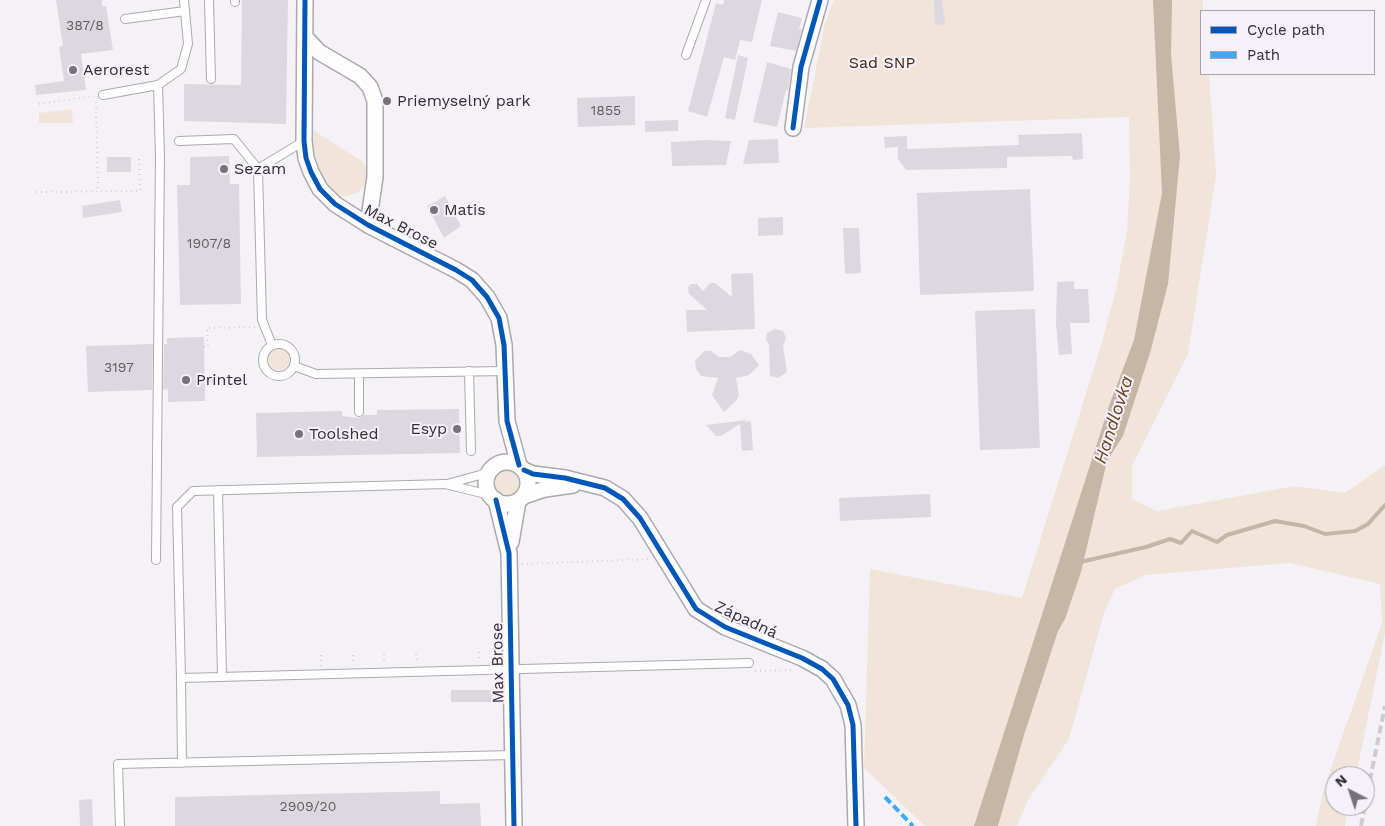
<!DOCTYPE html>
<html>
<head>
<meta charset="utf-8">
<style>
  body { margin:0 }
  #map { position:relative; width:1385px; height:826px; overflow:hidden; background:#f5f2f7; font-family:"Work Sans",sans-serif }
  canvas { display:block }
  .legend { position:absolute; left:1200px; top:10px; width:175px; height:65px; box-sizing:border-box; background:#f5f0f9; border:1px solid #a6a3a9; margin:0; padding:6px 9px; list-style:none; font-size:15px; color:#302f32 }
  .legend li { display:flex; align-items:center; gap:10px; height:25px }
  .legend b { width:25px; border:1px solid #a6a3a9 }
  .north { position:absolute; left:1325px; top:766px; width:50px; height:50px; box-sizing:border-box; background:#f5f0f9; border:1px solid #a6a3a9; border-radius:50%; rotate:319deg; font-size:14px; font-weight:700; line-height:20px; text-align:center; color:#302f32 }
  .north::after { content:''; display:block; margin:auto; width:18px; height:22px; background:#757377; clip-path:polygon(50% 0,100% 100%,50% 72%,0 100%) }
</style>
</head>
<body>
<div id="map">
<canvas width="1385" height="826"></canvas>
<ul class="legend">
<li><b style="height:6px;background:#0057b8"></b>Cycle path</li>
<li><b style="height:6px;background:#3fa9f5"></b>Path</li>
</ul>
<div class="north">N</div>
</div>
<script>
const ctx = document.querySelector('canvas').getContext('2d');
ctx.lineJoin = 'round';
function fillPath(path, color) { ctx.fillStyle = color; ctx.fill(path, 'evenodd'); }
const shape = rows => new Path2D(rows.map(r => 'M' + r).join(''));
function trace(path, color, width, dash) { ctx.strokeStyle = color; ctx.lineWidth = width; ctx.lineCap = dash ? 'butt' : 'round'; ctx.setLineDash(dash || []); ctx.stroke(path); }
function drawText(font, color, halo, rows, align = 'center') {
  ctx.font = font + ' "Work Sans",sans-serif'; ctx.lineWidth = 4; ctx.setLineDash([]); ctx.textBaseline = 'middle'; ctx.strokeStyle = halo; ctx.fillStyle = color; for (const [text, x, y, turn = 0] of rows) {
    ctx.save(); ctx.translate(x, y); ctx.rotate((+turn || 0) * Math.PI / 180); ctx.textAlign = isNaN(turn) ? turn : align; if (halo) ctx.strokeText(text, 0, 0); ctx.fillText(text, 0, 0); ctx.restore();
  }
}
fillPath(shape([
  [834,0,1203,0,1201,74,1209,74,1216,176,1188,354,1132,466,1132,499,1157,511,1295,486,1345,493,1385,465,1385,633,1356,776,1335,776,1335,806,1349,806,1345,826,1316,826,1323,791,1382,623,1380,584,1290,563,1146,575,1115,589,1104,613,1069,739,1028,800,1017,826,925,826,864,768,870,569,1022,598,1103,339,1117,285,1127,231,1130,177,1129,117,804,128,825,23],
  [72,109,73,123,39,123,39,113],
  [310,128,363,162,367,169,368,178,364,186,358,193,341,197,333,192,325,182,312,149],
  '268 359a11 11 0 1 1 22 0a11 11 0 1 1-22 0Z',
  '495 483a12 12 0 1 1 24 0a12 12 0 1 1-24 0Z'
]), '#f1e5da');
fillPath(shape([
  [1153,0,1172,0,1171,54,1180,156,1168,284,1150,353,1123,436,1107,461,1081,572,1065,619,1058,631,1024,735,998,826,974,826,1110,403,1134,340,1162,193]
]), '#c5b6a6');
trace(shape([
  [1080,562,1146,547,1170,539,1181,543,1192,531,1217,542,1227,535,1275,521,1304,526,1325,534,1355,531,1368,524,1385,505]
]), '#c5b6a6', 4);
fillPath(shape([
  [56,0,102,0,102,6,106,6,113,50,81,54,86,90,36,95,35,85,64,81,59,47,63,46],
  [242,0,288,0,286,124,184,121,184,84,241,85],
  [724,0,762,0,752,42,740,40,735,60,724,57,707,117,688,111,716,3,723,5],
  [934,0,942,0,945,24,935,25],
  [778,12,802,18,799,29,802,29,796,51,770,46],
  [738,55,748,58,735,120,725,118],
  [767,62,791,69,788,91,786,90,777,127,753,122],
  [635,96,635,125,578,127,577,98],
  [678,120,678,131,645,132,645,121],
  [1082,133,1083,159,1073,160,1072,156,1007,157,1007,168,906,170,898,159,898,147,885,148,884,137,907,136,907,149,1019,145,1018,135],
  [778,139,779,163,743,164,749,140],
  [706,140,731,141,726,165,672,166,671,142],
  [229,156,230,184,239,184,241,304,180,305,177,185,190,185,190,157],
  [107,157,131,157,131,172,107,172],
  [1030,189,1034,291,920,295,917,193],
  [445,196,461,226,444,238,427,206],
  [120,200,122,212,83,218,82,206],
  [783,217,783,235,758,236,758,218],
  [843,228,859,228,861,273,845,274],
  [753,273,755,329,687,332,686,310,707,310,689,294,688,287,691,284,697,284,703,291,710,283,715,283,732,297,731,274],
  [1074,281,1074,289,1088,289,1090,323,1070,323,1072,354,1059,355,1056,324,1057,282],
  [1035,309,1040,448,980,450,975,311],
  [775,329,783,331,786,338,783,346,787,372,778,378,770,376,769,345,766,339,767,333],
  [204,337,205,401,168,402,168,389,163,390,164,344,167,344,167,338],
  [153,344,152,390,88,392,86,346],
  [740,350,751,354,759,365,749,375,736,378,739,395,736,401,724,412,712,395,718,378,701,376,696,369,695,361,704,351,711,351,719,357,730,357],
  [459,409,460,453,257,457,256,413,342,411,342,416,359,418,364,415,377,415,377,410],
  [748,420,745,422,751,421,753,450,742,451,740,424,721,436,716,436,706,425],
  [930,494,931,517,840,521,839,498],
  [451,690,492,690,492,702,451,702],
  [440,791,440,804,480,803,481,826,175,826,175,797],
  [92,799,93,826,80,826,79,800]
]), '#ddd8e0');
const lane = shape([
  [209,0,211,79],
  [235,2,235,0],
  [125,19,185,11],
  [686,55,706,0],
  [103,95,158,85,181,69,188,44,184,0],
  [179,141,234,139,258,169],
  '263 360a16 16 0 1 1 32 0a16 16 0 1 1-32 0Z',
  [272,345,262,320,258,169,304,141],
  [294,366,316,374,505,371],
  [469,371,471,451],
  [359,374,359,412],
  [447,484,480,475,491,470],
  [218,490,222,677],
  [490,495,445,484,193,491,177,507,181,678,749,663],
  [156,560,160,157,158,85],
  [181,678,182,763],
  [120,826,118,764,513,755]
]);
const street = shape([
  [305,0,304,141,306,158,311,172,320,189,335,204,368,225,456,270,472,280,487,297,499,318,504,345,507,421,519,465],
  [305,37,319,52,360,76,370,87,375,101,375,177,368,225],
  [793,128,801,67,820,0],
  '486 483a21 21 0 1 1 42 0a21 21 0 1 1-42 0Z',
  [524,470,533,474,565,478,605,488,623,499,640,518,696,609,725,627,802,658,822,669,833,679,848,705,853,725,856,826],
  [524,496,545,489,573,485],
  [496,500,509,553,514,826],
  [511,542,518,501]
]);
trace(lane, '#aca9ad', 10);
trace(street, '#aca9ad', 18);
trace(shape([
  [96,102,98,192],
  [39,104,94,96],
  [36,192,140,191,139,157],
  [204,347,208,347,207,328,255,327],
  [522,564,649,559],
  [479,652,479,660],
  [384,654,384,662],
  [416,654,417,661],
  [321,655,321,666],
  [353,655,353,665],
  [755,671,793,670]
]), '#d2d1d2', 2, [1, 4]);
trace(lane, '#fefdfe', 8);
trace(street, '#fefdfe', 15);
trace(shape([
  [1365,804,1385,706],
  [1361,826,1365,806]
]), '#cdcdcd', 4, [8, 4]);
trace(shape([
  [885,797,913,826]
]), '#3fa9f5', 4, [8, 4]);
trace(shape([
  [305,0,304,141,306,158,311,172,320,189,335,204,368,225,456,270,472,280,487,297,499,318,504,345,507,421,519,465],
  [793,128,801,67,820,0],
  [524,470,533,474,565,478,605,488,623,499,640,518,696,609,725,627,802,658,822,669,833,679,848,705,853,725,856,826],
  [496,500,509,553,514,826]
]), '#0057b8', 5);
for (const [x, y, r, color] of [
  [73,70,5,"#757377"],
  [387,101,5,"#757377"],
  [224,169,5,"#757377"],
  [434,210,5,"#757377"],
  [186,380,5,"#757377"],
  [457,429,5,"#757377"],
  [299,434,5,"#757377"]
]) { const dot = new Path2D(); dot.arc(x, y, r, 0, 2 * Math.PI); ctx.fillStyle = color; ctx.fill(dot); trace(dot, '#f5f0f9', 2); }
drawText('14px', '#5f5d61', null, [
  ["387/8",85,26],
  ["1855",606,111],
  ["1907/8",209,244],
  ["3197",119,368],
  ["2909/20",308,807]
]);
drawText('16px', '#3f2806', '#f5f0f9', [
  ["Sad SNP",882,63]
]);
drawText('16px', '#302f32', '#f5f0f9', [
  ["Aerorest",83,70],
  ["Priemyselný park",397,101],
  ["Sezam",234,169],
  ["Matis",444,210],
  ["Printel",196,380],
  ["Esyp",447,429,"right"],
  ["Toolshed",309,434]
], 'left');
drawText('16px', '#302f32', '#f5f0f9', [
  ["Max Brose",401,227,27],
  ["Západná",746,620,25],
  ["Max Brose",498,663,-91]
]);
drawText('italic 18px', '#634419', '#f5f0f9', [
  ["Handlovka",1114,420,-72]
]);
</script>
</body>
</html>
